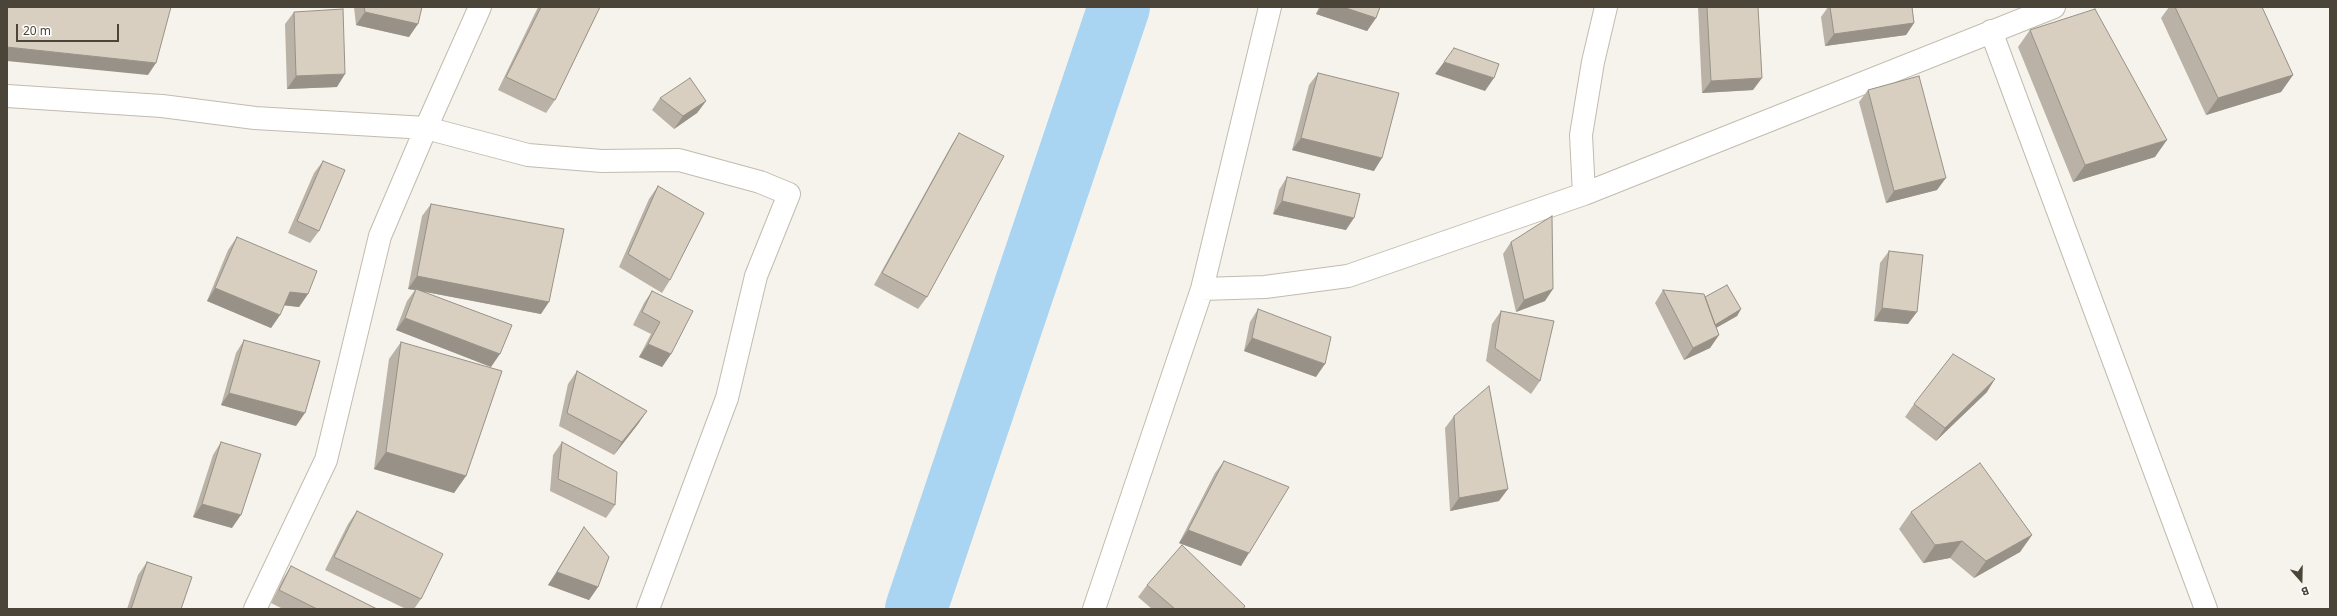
<!DOCTYPE html>
<html>
<head>
<meta charset="utf-8">
<style>
  body { margin:0 }
  #map { position:relative; width:2337px; height:616px; overflow:hidden; background:#f6f3ec; font-family:"Noto Sans",sans-serif }
  canvas { display:block }
  .frame { position:absolute; inset:0; border:8px solid #4b4439; pointer-events:none }
  .north { position:absolute; left:2281px; top:560px; width:40px; height:40px; -webkit-text-stroke:3px #fff; paint-order:stroke; rotate:160deg; font-size:11px; font-weight:700; line-height:16px; text-align:center; color:#4b4439 }
  .north::after { content:''; display:block; margin:auto; width:14px; height:18px; background:#4b4439; clip-path:polygon(50% 0,100% 100%,50% 72%,0 100%) }
  .scale { position:absolute; left:16px; top:24px; width:103px; height:18px; box-sizing:border-box; border:2px solid #4b4439; border-top:0; padding-left:5px; font-size:12px; line-height:14px; white-space:nowrap; color:#4b4439; -webkit-text-stroke:3px #fff; paint-order:stroke }
</style>
</head>
<body>
<div id="map">
<canvas width="2337" height="616"></canvas>
<div class="frame"></div>
<div class="north">B</div>
<div class="scale">20 m</div>
</div>
<script>
const ctx = document.querySelector('canvas').getContext('2d');
ctx.lineJoin = 'round';
const shape = rows => new Path2D(rows.map(r => 'M' + r).join(''));
function trace(path, color, width, dash) { ctx.strokeStyle = color; ctx.lineWidth = width; ctx.lineCap = dash ? 'butt' : 'round'; ctx.setLineDash(dash || []); ctx.stroke(path); }
function fillPath(path, color) { ctx.fillStyle = color; ctx.fill(path, 'evenodd'); }
trace(shape([
  [916,609,1119,7]
]), '#a9d4f2', 62);
const minor = shape([
  [1991,31,2206,609],
  [7,96,162,106,255,118,426,128,528,155,602,161,679,160,760,182,789,194,756,276,727,398,648,609],
  [1584,194,1581,135,1593,62,1606,7],
  [1202,289,1265,287,1348,276,1584,194,2054,7],
  [255,609,326,460,380,236,426,128,480,7],
  [1094,609,1202,289,1270,7]
]);
trace(minor, '#c2bbae', 24);
trace(minor, '#fff', 22);
fillPath(shape([
  [354,7,422,7,409,37,356,25],
  [538,7,600,7,555,100,546,113,498,90],
  [1319,7,1380,7,1376,18,1367,31,1316,14],
  [1698,7,1758,7,1753,90,1702,93],
  [1828,7,1912,7,1914,23,1906,35,1825,46,1821,17],
  [2169,7,2262,7,2293,75,2281,92,2206,115,2161,18],
  [294,12,337,87,287,89,285,24],
  [2030,30,2155,157,2073,182,2018,47],
  [1318,73,1374,171,1292,150,1309,85],
  [1868,90,1937,190,1886,203,1859,102],
  [660,98,706,101,697,113,674,129,652,110],
  [959,133,927,297,918,309,874,285,951,146],
  [323,161,319,231,310,243,288,233,314,173],
  [1287,177,1346,230,1273,214,1279,190],
  [658,186,670,280,662,293,619,267,649,199],
  [431,204,541,314,425,292,491,367,396,330,407,301,415,290,408,289,422,216],
  [237,237,308,294,299,307,284,305,280,315,271,328,207,301,228,250],
  [1511,242,1545,301,1516,312,1503,254],
  [1889,251,1908,324,1874,321,1880,263],
  [1663,290,1705,297,1741,309,1737,316,1716,328,1719,335,1710,348,1684,360,1655,303],
  [652,291,671,354,662,367,639,357,651,334,633,325,644,303],
  [1258,309,1316,377,1244,351,1250,322],
  [1501,311,1540,381,1531,394,1486,361,1492,324],
  [244,340,296,426,221,405,236,353],
  [401,342,466,476,454,493,374,469,389,359],
  [577,371,647,411,638,424,614,455,559,426,568,384],
  [1987,392,1936,441,1905,417,1914,404],
  [1454,416,1499,501,1450,511,1445,428],
  [221,442,232,528,193,517,213,455],
  [562,442,615,505,606,518,550,491,553,455],
  [1224,461,1241,566,1179,543,1215,473],
  [357,511,421,599,414,609,406,609,325,570,348,524],
  [1911,512,2032,535,2020,552,1974,578,1950,558,1923,563,1899,529],
  [584,527,598,587,589,600,548,585,576,540],
  [147,562,181,609,127,609,138,575],
  [291,566,377,609,283,609,271,603,283,579],
  [1147,585,1243,609,1152,609,1138,597]
]), '#bab2a6');
fillPath(shape([
  [1321,7,1343,7,1376,18,1367,31,1316,14],
  [365,12,418,24,409,37,356,25],
  [1914,23,1906,35,1825,46,1834,34],
  [7,47,156,63,148,75,7,61],
  [1444,62,1494,78,1485,91,1435,74],
  [345,74,337,87,287,89,296,76],
  [2293,75,2281,92,2206,115,2218,98],
  [1762,78,1753,90,1702,93,1711,81],
  [706,101,697,113,674,129,683,116],
  [1301,138,1382,158,1374,171,1292,150],
  [2167,140,2155,157,2073,182,2085,165],
  [1946,178,1937,190,1886,203,1894,191],
  [1282,201,1354,218,1346,230,1273,214],
  [417,276,549,302,541,314,416,290,416,289,415,290,408,289],
  [215,288,280,315,271,328,207,301],
  [1553,289,1545,301,1516,312,1524,300],
  [290,292,308,294,299,307,281,305],
  [1882,308,1917,312,1908,324,1874,321],
  [1741,309,1737,316,1707,333,1711,326],
  [405,318,500,354,491,367,396,330],
  [1719,335,1710,348,1684,360,1693,348],
  [1252,338,1325,364,1316,377,1244,351],
  [648,344,671,354,662,367,639,357],
  [1995,379,1987,392,1936,441,1945,428],
  [229,393,305,413,296,426,221,405],
  [647,411,638,424,614,455,622,442],
  [386,452,466,476,454,493,374,469],
  [1508,489,1499,501,1450,511,1459,498],
  [202,504,241,515,232,528,193,517],
  [1188,530,1249,553,1241,566,1179,543],
  [2032,535,2020,552,1974,578,1986,561],
  [1962,541,1950,558,1923,563,1935,545],
  [557,572,598,587,589,600,548,585]
]), '#979187');
const building = shape([
  [7,7,171,7,156,63,7,47,7,7],
  [364,7,422,7,418,24,365,12,364,7],
  [541,7,600,7,555,100,506,77,541,7],
  [1343,7,1380,7,1376,18,1343,7],
  [1707,7,1758,7,1762,78,1711,81,1707,7],
  [1830,7,1912,7,1914,23,1834,34,1830,7],
  [2175,7,2262,7,2293,75,2218,98,2175,7],
  [343,9,345,74,296,76,294,12,343,9],
  [2095,9,2167,140,2085,165,2030,30,2095,9],
  [1454,48,1499,64,1494,78,1444,62,1454,48],
  [1318,73,1399,93,1382,158,1301,138,1318,73],
  [1919,76,1946,178,1894,191,1868,90,1919,76],
  [690,78,706,101,683,116,660,98,690,78],
  [959,133,1004,156,927,297,882,273,959,133],
  [323,161,345,170,319,231,297,221,323,161],
  [1287,177,1360,194,1354,218,1282,201,1287,177],
  [658,186,704,213,670,280,628,254,658,186],
  [431,204,564,229,549,302,417,276,431,204],
  [1552,216,1553,289,1524,300,1511,242,1552,216],
  [237,237,317,271,308,294,290,292,280,315,215,288,237,237],
  [1889,251,1923,255,1917,312,1882,308,1889,251],
  [1727,285,1741,309,1715,325,1705,297,1727,285],
  [416,289,512,325,500,354,405,318,416,289],
  [1663,290,1704,294,1719,335,1693,348,1663,290],
  [652,291,693,311,671,354,648,344,660,322,642,312,652,291],
  [1258,309,1331,337,1325,364,1252,338,1258,309],
  [1501,311,1554,321,1540,381,1495,348,1501,311],
  [244,340,320,361,305,413,229,393,244,340],
  [401,342,502,371,466,476,386,452,401,342],
  [1953,354,1995,379,1945,428,1914,404,1953,354],
  [577,371,647,411,622,442,567,413,577,371],
  [1489,386,1508,489,1459,498,1454,416,1489,386],
  [221,442,261,454,241,515,202,504,221,442],
  [562,442,617,472,615,505,558,479,562,442],
  [1224,461,1289,487,1249,553,1188,530,1224,461],
  [1980,463,2032,535,1986,561,1962,541,1935,545,1911,512,1980,463],
  [357,511,443,554,421,599,334,557,357,511],
  [584,527,609,557,598,587,557,572,584,527],
  [1182,545,1245,606,1243,609,1175,609,1147,585,1182,545],
  [147,562,192,577,181,609,131,609,147,562],
  [291,566,377,609,317,609,279,590,291,566]
]);
fillPath(building, '#d8cfc1');
trace(building, '#979187', 1);
</script>
</body>
</html>
